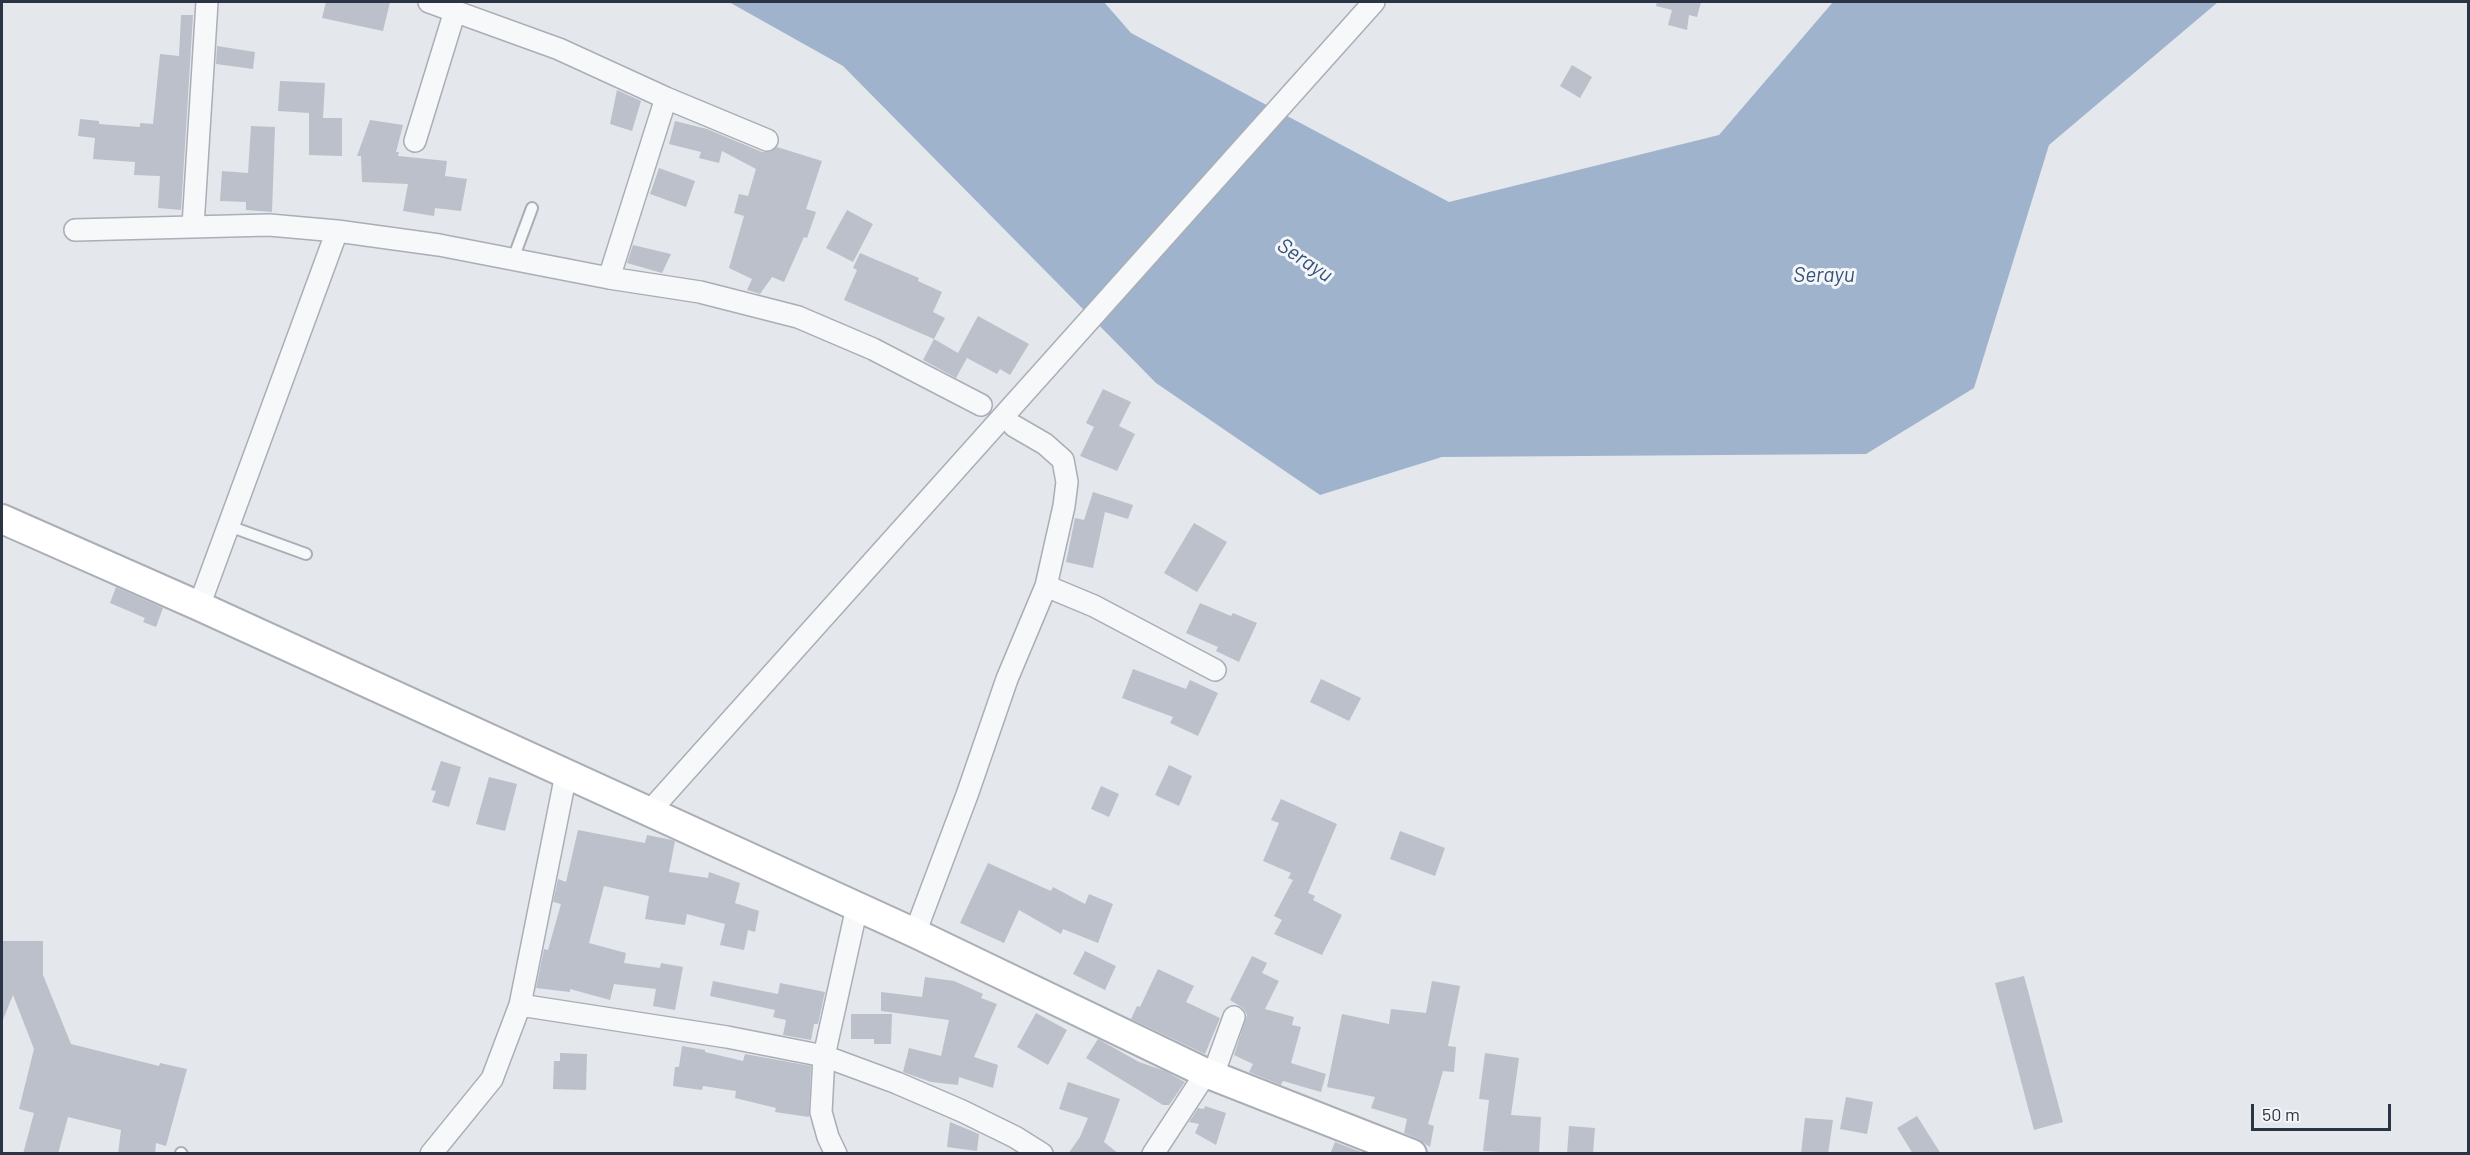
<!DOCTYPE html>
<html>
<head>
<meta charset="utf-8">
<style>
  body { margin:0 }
  #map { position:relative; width:2470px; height:1155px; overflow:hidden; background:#e4e7ec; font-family:Barlow,sans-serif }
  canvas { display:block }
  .frame { position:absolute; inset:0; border:3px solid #2b3445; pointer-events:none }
  .scale { position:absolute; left:2251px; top:1104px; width:140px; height:27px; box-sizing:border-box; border:3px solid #2b3445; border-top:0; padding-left:8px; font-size:18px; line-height:21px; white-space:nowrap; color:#2b3445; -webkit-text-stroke:4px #f4f6f9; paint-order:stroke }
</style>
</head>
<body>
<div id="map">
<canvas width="2470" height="1155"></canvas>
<div class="frame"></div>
<div class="scale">50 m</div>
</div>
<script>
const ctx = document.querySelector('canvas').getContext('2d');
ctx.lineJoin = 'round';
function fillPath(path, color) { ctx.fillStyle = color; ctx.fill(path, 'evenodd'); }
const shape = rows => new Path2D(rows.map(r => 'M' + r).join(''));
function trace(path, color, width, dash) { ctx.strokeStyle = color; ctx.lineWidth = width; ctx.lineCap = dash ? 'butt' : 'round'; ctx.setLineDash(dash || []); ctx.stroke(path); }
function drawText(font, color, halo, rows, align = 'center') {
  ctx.font = font + ' Barlow,sans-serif'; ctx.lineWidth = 6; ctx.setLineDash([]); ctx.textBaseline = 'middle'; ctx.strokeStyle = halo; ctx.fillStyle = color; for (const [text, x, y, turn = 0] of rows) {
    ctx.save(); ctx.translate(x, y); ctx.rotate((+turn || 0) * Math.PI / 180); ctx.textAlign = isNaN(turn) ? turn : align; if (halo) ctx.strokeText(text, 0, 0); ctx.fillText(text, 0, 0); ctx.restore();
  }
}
fillPath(shape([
  [729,2,1104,2,1131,33,1449,202,1719,135,1833,2,2218,2,2049,145,1974,388,1866,454,1442,457,1320,495,1156,383,843,66]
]), '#9fb4cc');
fillPath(shape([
  [326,2,390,2,383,31,322,18],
  [1657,2,1701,2,1697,17,1689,15,1687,30,1668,25,1672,10,1656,6],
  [181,15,193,15,181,210,158,208,160,176,134,175,135,162,93,159,95,138,78,136,80,119,99,121,99,124,140,127,140,123,153,124,160,54,179,56],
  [217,46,255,52,253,69,216,64],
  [1572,65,1592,77,1580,98,1560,86],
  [280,81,325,83,323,118,342,118,342,156,309,155,309,113,278,111],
  [617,90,641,101,632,131,610,124],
  [370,120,403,125,396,152,399,152,398,156,447,161,445,176,467,179,461,211,435,208,434,216,403,211,408,184,362,182,361,156,357,156],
  [675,121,707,129,762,152,769,152,777,147,822,161,806,209,816,212,807,238,804,237,784,282,772,277,760,294,757,293,747,290,752,279,729,268,744,216,734,213,739,194,748,196,756,169,722,151,719,163,699,158,701,152,669,144],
  [251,126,275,127,272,212,246,210,246,202,220,201,222,171,248,173],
  [659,168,695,181,686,207,650,194],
  [847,210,873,224,853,262,826,248],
  [633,245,671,254,662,273,627,263],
  [860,253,919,278,918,281,942,292,933,312,945,318,934,339,844,300,857,270,853,268],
  [978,316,1029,344,1010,375,1000,369,997,374,967,358,956,378,923,360,934,339,958,353],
  [1103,389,1131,402,1119,426,1135,434,1117,471,1080,456,1094,427,1086,423],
  [1093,492,1133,505,1128,519,1105,512,1093,568,1066,562,1075,518,1084,520],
  [1194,523,1227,542,1197,592,1164,573],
  [116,587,163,608,156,627,143,622,145,618,110,603],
  [1200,603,1231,616,1233,613,1257,623,1239,662,1216,651,1218,647,1186,633],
  [1133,669,1186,689,1190,680,1218,693,1198,736,1170,723,1173,717,1122,698],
  [1321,679,1361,698,1349,721,1310,702],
  [441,761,461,767,449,807,432,802,436,791,431,790],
  [1169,765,1192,776,1179,806,1155,795],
  [489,777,517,784,505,831,476,824],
  [1101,786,1119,794,1109,817,1091,809],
  [1281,799,1337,824,1308,893,1315,896,1313,900,1342,915,1322,955,1274,934,1282,920,1274,916,1293,880,1288,878,1291,873,1263,861,1279,823,1271,820],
  [578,830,645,843,647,835,672,840,675,841,669,872,708,878,709,872,740,883,735,903,759,911,755,932,748,930,744,950,720,945,725,924,687,914,685,925,645,919,649,896,604,886,589,943,626,953,624,963,660,968,661,963,683,967,675,1010,653,1006,656,989,614,984,610,1000,570,989,570,992,536,988,544,949,548,950,561,904,553,902,558,879,566,882],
  [1400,831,1445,848,1435,876,1390,859],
  [988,863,1051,891,1053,887,1085,904,1089,894,1113,904,1098,943,1063,929,1061,934,1019,910,1004,943,960,923],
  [2,941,43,941,43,975,71,1044,159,1066,160,1063,187,1069,166,1146,156,1143,155,1154,118,1154,121,1130,68,1117,58,1154,23,1154,34,1113,19,1109,34,1049,13,995,2,1022],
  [1085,951,1116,966,1105,990,1073,974],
  [1252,956,1267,963,1262,973,1279,981,1265,1009,1294,1017,1292,1025,1301,1027,1291,1063,1326,1074,1321,1092,1283,1081,1281,1085,1249,1072,1253,1064,1234,1055,1247,1015,1243,1008,1230,1000],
  [1158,969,1194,986,1186,1002,1220,1018,1205,1054,1131,1019,1137,1006,1140,1007],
  [2024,976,2063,1122,2034,1130,1995,983],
  [925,977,954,981,983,994,981,998,997,1004,974,1057,998,1065,993,1088,959,1077,958,1085,931,1082,903,1072,909,1048,941,1056,949,1020,881,1011,881,992,922,997],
  [713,981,778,994,780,983,825,992,818,1024,814,1024,811,1040,783,1035,786,1020,773,1017,775,1010,710,996],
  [1432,981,1460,986,1448,1046,1456,1047,1454,1072,1443,1071,1428,1124,1434,1126,1430,1147,1418,1139,1404,1133,1407,1119,1371,1108,1375,1097,1327,1087,1342,1014,1389,1024,1391,1009,1426,1013],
  [1036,1013,1067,1030,1048,1065,1017,1047],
  [851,1014,892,1014,891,1044,874,1044,874,1039,851,1039],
  [1098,1039,1139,1062,1165,1071,1185,1082,1169,1105,1163,1105,1086,1058],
  [682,1046,705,1050,705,1052,743,1061,745,1054,811,1066,809,1117,775,1112,776,1108,735,1098,736,1091,703,1086,702,1090,673,1086,675,1067,679,1067],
  [560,1053,587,1054,586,1090,553,1089,554,1061,560,1061],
  [1485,1053,1519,1058,1511,1115,1541,1117,1539,1154,1483,1151,1489,1100,1479,1099],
  [1068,1082,1120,1099,1104,1142,1119,1154,1068,1154,1080,1137,1088,1118,1059,1109],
  [1846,1097,1873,1102,1867,1134,1840,1129],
  [1205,1106,1226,1113,1216,1145,1195,1133,1199,1124,1189,1122,1198,1108,1204,1109],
  [1917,1116,1941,1154,1913,1154,1897,1128],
  [1805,1118,1833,1120,1828,1154,1801,1154],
  [950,1122,979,1134,977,1151,947,1147],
  [1569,1126,1595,1128,1593,1154,1567,1154],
  [1335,1142,1366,1154,1330,1154]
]), '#bbc0ca');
const service = shape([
  [513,259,532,208],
  [229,526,306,554],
  [181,1153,182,1154]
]);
const minor = shape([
  [429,2,559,49,666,98,767,140],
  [415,141,455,11],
  [193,226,207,2],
  [75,230,269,225,337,231,439,245,609,278,700,292,798,317,873,349,981,405],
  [609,278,666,98],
  [1046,586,1094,606,1215,670],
  [199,606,337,231],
  [649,812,1374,2],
  [915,933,967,795,1007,679,1046,586,1064,506,1067,482,1063,460,1045,444,1014,426],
  [520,1005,727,1037,824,1056,897,1083,962,1111,1015,1137,1042,1154],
  [1213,1075,1234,1017],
  [431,1154,492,1079,520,1005,566,774],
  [836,1154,828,1137,821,1112,824,1056,857,907],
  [1153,1154,1206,1073]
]);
const secondary = shape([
  [2,519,199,606,915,933,1206,1073,1412,1154]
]);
trace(service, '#a9aeb7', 14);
trace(minor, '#a9aeb7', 24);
trace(secondary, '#a9aeb7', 32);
trace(service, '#f7f8fa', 10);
trace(minor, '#f7f8fa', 21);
trace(secondary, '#fff', 28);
drawText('italic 21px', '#34527a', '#f4f6f9', [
  ["Serayu",1305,260,34],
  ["Serayu",1824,275]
]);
</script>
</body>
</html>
